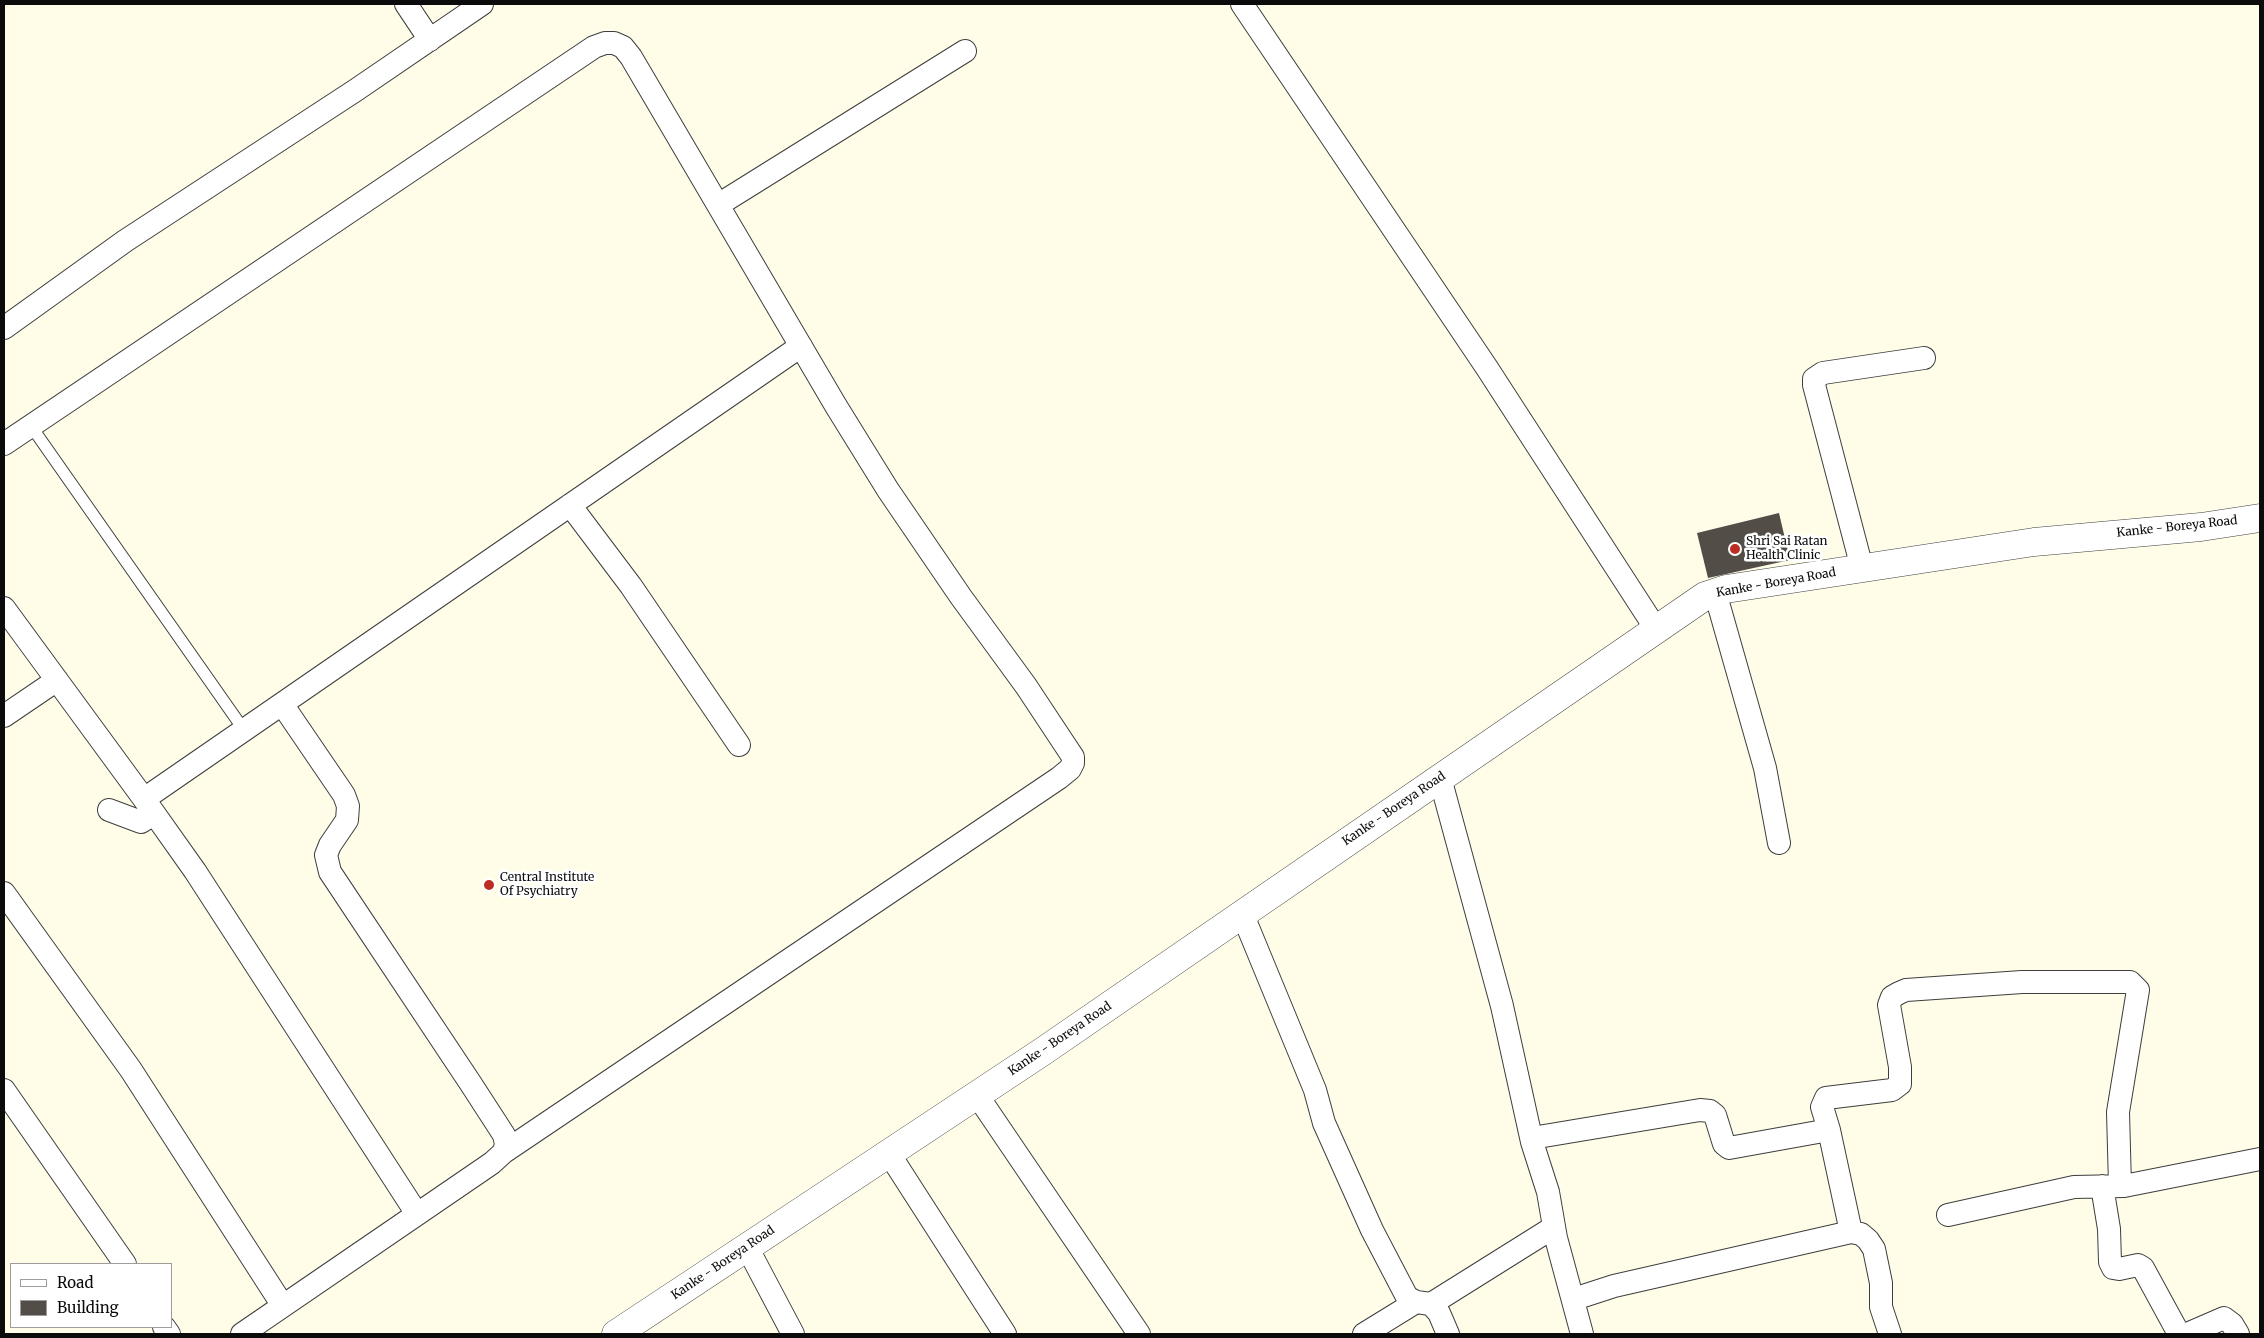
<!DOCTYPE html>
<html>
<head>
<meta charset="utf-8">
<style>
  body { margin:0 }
  #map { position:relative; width:2264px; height:1338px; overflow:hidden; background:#fffde8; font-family:Merriweather,serif }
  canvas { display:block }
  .frame { position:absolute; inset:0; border:5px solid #0b0b0b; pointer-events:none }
  .legend { position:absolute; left:10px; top:1263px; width:162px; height:65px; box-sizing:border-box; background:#fff; border:1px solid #9d9d9d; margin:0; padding:6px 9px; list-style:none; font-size:15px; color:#0b0b0b }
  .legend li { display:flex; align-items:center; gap:10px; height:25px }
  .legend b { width:25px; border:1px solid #9d9d9d }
</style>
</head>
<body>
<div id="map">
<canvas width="2264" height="1338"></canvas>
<div class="frame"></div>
<ul class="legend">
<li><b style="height:6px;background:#fff"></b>Road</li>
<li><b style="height:14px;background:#534d47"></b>Building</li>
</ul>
</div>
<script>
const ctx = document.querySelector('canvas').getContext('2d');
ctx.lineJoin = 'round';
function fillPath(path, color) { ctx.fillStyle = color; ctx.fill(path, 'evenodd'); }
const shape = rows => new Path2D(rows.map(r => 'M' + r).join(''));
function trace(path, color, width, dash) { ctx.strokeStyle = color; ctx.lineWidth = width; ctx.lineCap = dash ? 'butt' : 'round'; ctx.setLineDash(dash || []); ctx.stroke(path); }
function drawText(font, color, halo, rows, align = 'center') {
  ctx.font = font + ' Merriweather,serif'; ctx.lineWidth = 5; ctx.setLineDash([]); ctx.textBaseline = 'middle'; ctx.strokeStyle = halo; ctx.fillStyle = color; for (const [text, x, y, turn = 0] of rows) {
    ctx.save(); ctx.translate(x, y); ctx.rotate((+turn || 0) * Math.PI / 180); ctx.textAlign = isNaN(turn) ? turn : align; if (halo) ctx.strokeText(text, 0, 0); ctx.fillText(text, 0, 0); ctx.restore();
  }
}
fillPath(shape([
  [1779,513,1790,560,1708,578,1697,533]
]), '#534d47');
const service = shape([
  [31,426,244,730]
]);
const minor = shape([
  [406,4,430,40],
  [1242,4,1487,368,1656,629],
  [718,205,965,51],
  [4,328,125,241,356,90,482,4],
  [4,444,594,47,605,43,614,43,623,47,631,57,836,406,888,490,961,597,1026,686,1069,751,1073,757,1073,763,1070,769,1059,778,504,1152],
  [570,505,631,586,739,745],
  [1862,568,1814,385,1814,379,1823,373,1924,358],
  [1715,592,1765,768,1779,843],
  [4,608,144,799,195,871,417,1214],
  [4,716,57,680],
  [1440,778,1502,1006,1532,1142,1548,1192,1556,1238,1582,1334],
  [144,799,801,346],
  [109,810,141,822,154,814],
  [4,893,131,1070,283,1306],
  [1242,913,1315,1090,1324,1123,1372,1230,1407,1297,1416,1302,1431,1304,1439,1313,1448,1334],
  [4,1090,125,1264],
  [977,1095,1139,1334],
  [1829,1130,1822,1107,1826,1098,1892,1090,1900,1084,1900,1067,1889,1005,1892,997,1899,993,1906,990,2022,982,2130,982,2138,990,2118,1112,2120,1186],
  [1532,1138,1700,1110,1710,1111,1715,1115,1724,1144,1729,1148,1829,1130,1851,1232],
  [888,1152,1005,1334],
  [2102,1186,2109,1229,2110,1262,2113,1268,2119,1269,2138,1265,2143,1268,2179,1334],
  [1948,1215,2074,1187,2124,1186,2260,1159],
  [747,1247,793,1334],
  [1574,1299,1614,1286,1851,1232,1861,1234,1868,1240,1874,1249,1881,1283,1881,1307,1890,1334],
  [1431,1304,1554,1227],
  [164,1327,169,1334],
  [242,1334,492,1163,504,1152,506,1144,504,1135,471,1084,330,872,326,855,330,845,347,820,348,806,344,795,282,704],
  [1364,1334,1416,1302],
  [2187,1334,2224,1318,2232,1324,2238,1334]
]);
const tertiary = shape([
  [616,1334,1042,1052,1705,596,1726,589,2034,542,2201,527,2260,518]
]);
trace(service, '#3e3e3e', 13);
trace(minor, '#3e3e3e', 24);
trace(tertiary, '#3e3e3e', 29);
trace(service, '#fff', 11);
trace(minor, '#fff', 22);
trace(tertiary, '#fff', 28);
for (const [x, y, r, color] of [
  [1735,549,6,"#bc2c22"],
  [489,885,6,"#bc2c22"]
]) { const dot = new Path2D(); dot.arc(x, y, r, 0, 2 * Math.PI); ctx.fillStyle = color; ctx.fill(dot); trace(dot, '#fff', 2); }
drawText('12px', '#0b0b0b', '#fff', [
  ["Kanke - Boreya Road",2177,527,-6],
  ["Kanke - Boreya Road",1776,583,-10],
  ["Kanke - Boreya Road",1394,809,-34],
  ["Kanke - Boreya Road",1060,1039,-34],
  ["Kanke - Boreya Road",723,1263,-34]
]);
drawText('12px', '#0b0b0b', '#fff', [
  ["Shri Sai Ratan",1746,542],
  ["Health Clinic",1746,556],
  ["Central Institute",500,878],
  ["Of Psychiatry",500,892]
], 'left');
</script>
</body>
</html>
